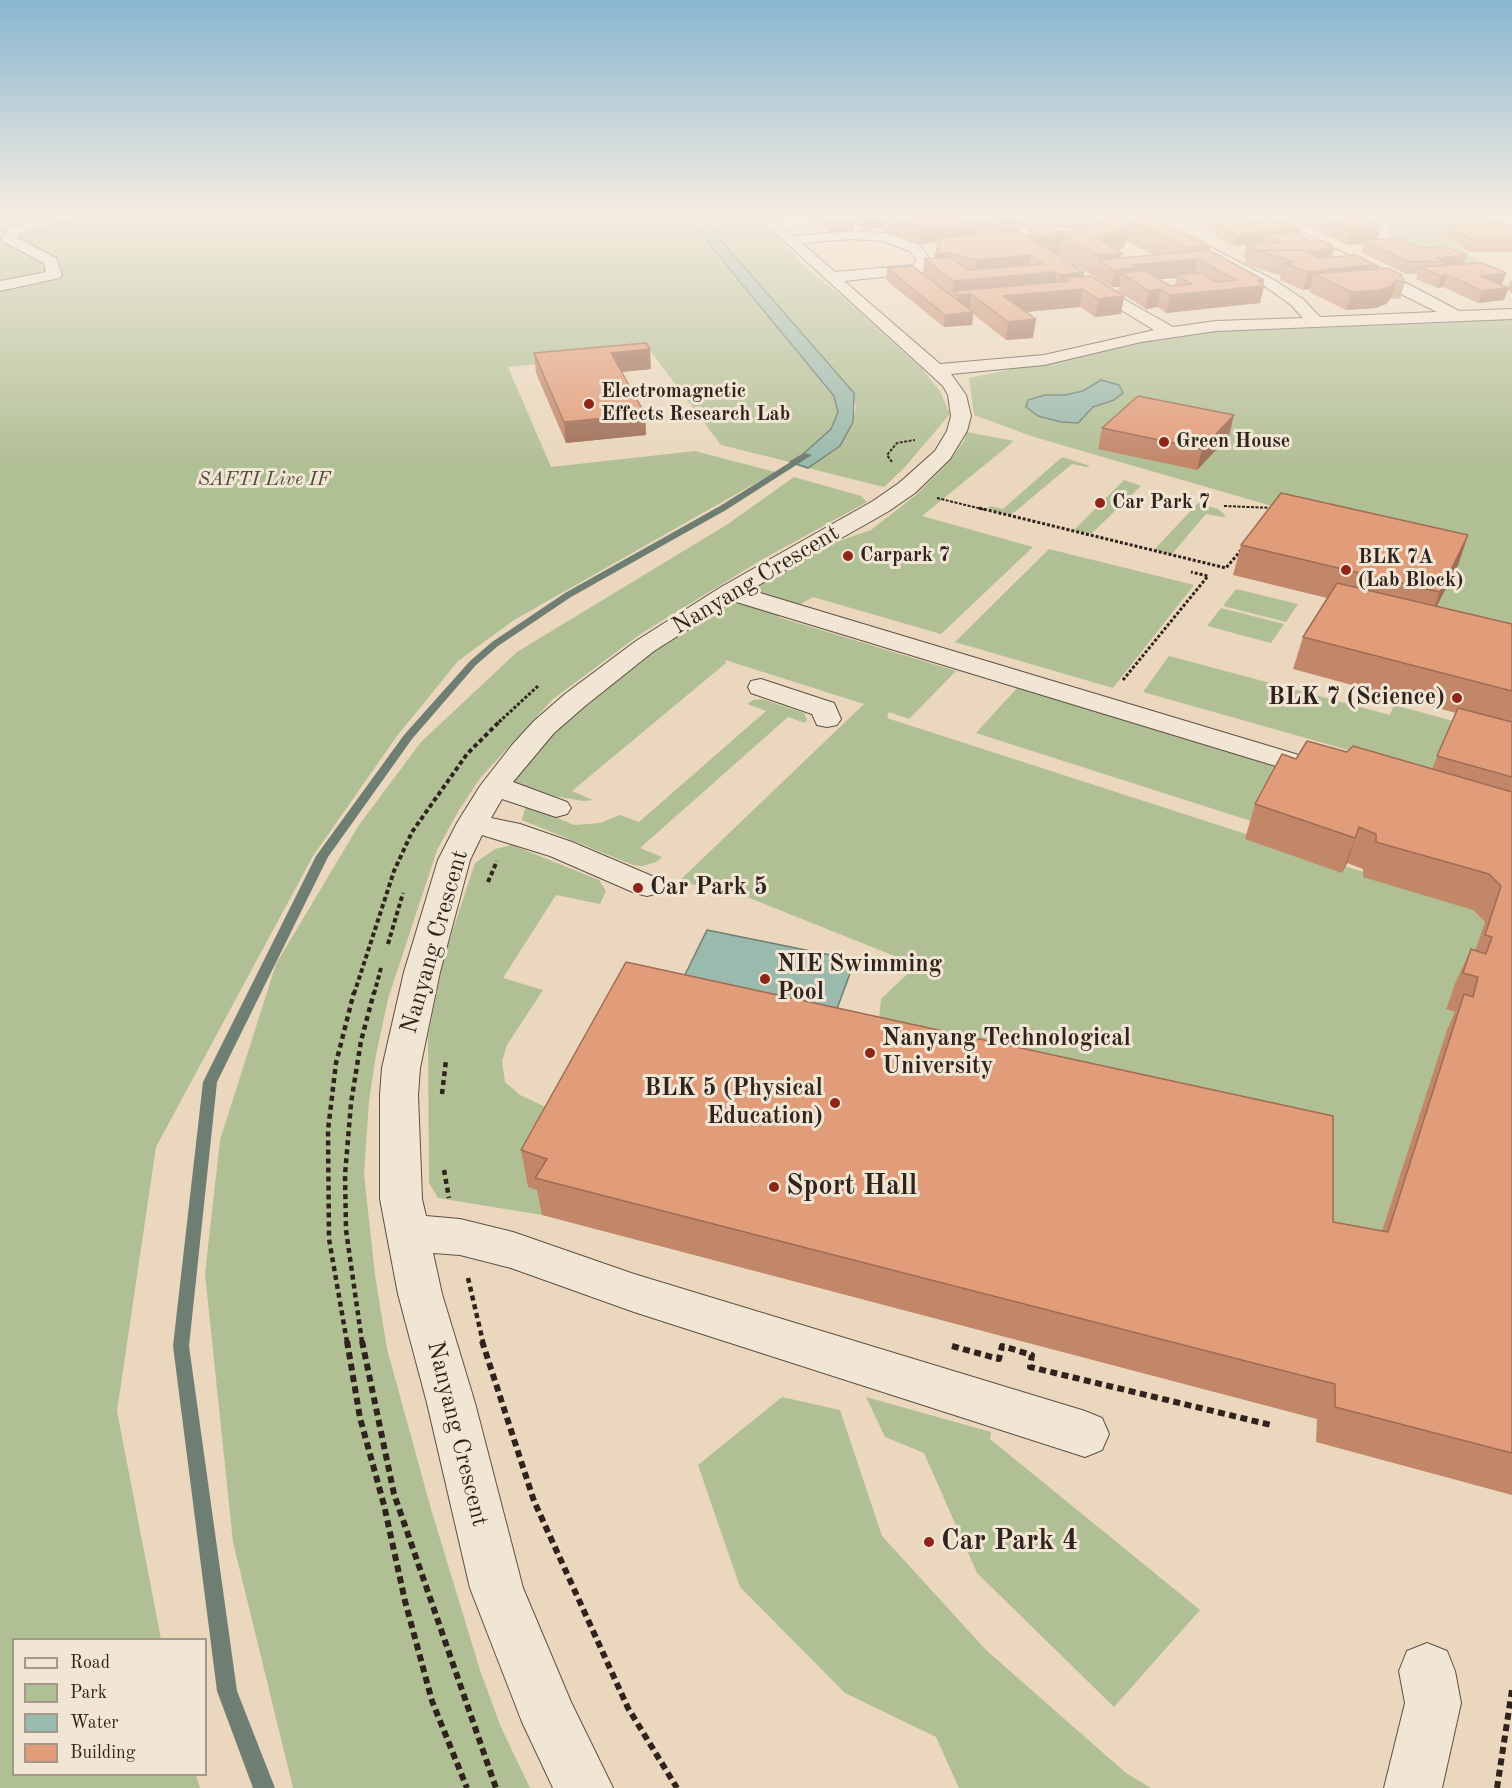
<!DOCTYPE html>
<html>
<head>
<meta charset="utf-8">
<style>
  body { margin:0 }
  #map { position:relative; width:1512px; height:1788px; overflow:hidden; background:#ead7bd; font-family:"Old Standard TT",serif }
  canvas { display:block }
  .legend { position:absolute; left:12px; top:1638px; width:195px; height:138px; box-sizing:border-box; background:#f1e5d4; border:2px solid #a4978b; margin:0; padding:8px 10px; list-style:none; font-size:18px; color:#30231d }
  .legend li { display:flex; align-items:center; gap:12px; height:30px }
  .legend b { width:30px; border:2px solid #a4978b }
</style>
</head>
<body>
<div id="map">
<canvas width="1512" height="1788"></canvas>
<ul class="legend">
<li><b style="height:8px;background:#f1e5d4"></b>Road</li>
<li><b style="height:16px;background:#b1bf95"></b>Park</li>
<li><b style="height:16px;background:#99baac"></b>Water</li>
<li><b style="height:16px;background:#e19c7a"></b>Building</li>
</ul>
</div>
<script>
const ctx = document.querySelector('canvas').getContext('2d');
ctx.lineJoin = 'round';
function fillPath(path, color) { ctx.fillStyle = color; ctx.fill(path, 'evenodd'); }
const shape = rows => new Path2D(rows.map(r => 'M' + r).join(''));
function trace(path, color, width, dash) { ctx.strokeStyle = color; ctx.lineWidth = width; ctx.lineCap = dash ? 'butt' : 'round'; ctx.setLineDash(dash || []); ctx.stroke(path); }
function drawText(font, color, halo, rows, align = 'center') {
  ctx.font = font + ' "Old Standard TT",serif'; ctx.lineWidth = 6; ctx.setLineDash([]); ctx.textBaseline = 'middle'; ctx.strokeStyle = halo; ctx.fillStyle = color; for (const [text, x, y, turn = 0] of rows) {
    ctx.save(); ctx.translate(x, y); ctx.rotate((+turn || 0) * Math.PI / 180); ctx.textAlign = isNaN(turn) ? turn : align; if (halo) ctx.strokeText(text, 0, 0); ctx.fillText(text, 0, 0); ctx.restore();
  }
}
fillPath(shape([
  [0,215,679,215,682,216,802,355,834,396,838,412,831,429,802,455,790,462,721,445,652,353,508,367,551,467,695,451,775,472,514,620,458,661,397,736,313,856,156,1147,117,1411,161,1639,14,1640,14,1774,196,1775,200,1788,0,1788],
  [698,215,753,215,795,255,803,266,843,297,922,369,940,391,950,414,904,468,884,487,808,468,840,446,853,422,856,405],
  [1381,215,1476,215,1512,224,1512,235,1444,235,1472,257,1491,267,1472,269,1392,242,1386,226,1398,222],
  [1512,319,1512,657,1272,506,1034,437,974,415,969,378,1185,333,1319,325],
  [967,432,1014,441,922,516,1033,547,941,634,813,597,778,617,956,671,909,719,889,712,887,718,1413,888,1473,910,1485,922,1469,970,1454,986,1446,1009,1461,1014,1447,1031,1370,1269,876,1052,881,999,917,965,717,885,676,884,864,704,725,660,726,663,572,791,593,800,583,801,495,786,544,727,781,561,871,530,916,495,949,462,964,441],
  [1062,457,1090,466,1087,467,1072,464,1011,515,987,509,990,506,1003,509],
  [794,477,861,496,867,502,763,559,642,633,553,699,481,777,459,810,437,850,388,999,376,1055,369,1101,364,1174,375,1275,387,1349,431,1509,480,1670,500,1725,530,1788,293,1788,233,1542,205,1274,220,1140,276,964,359,825,421,742,517,652,728,524],
  [1124,480,1141,486,1091,534,1074,530],
  [1198,503,1218,509,1226,516,1222,517,1206,514,1172,554,1154,550],
  [1049,549,1194,585,1113,688,955,642],
  [1236,589,1298,604,1286,622,1223,606],
  [1221,608,1284,624,1271,643,1207,626],
  [1169,656,1390,715,1394,705,1457,722,1428,795,1373,757,1143,692],
  [1018,687,1098,711,1275,766,1251,821,976,733],
  [762,699,804,713,807,720,805,723,788,717,640,848,662,857,656,862,642,866,633,865,522,820,526,805,574,825,600,823,620,815,639,822,766,711,747,704,753,700],
  [512,845,599,880,606,891,600,904,556,895,503,978,543,990,507,1045,502,1061,505,1082,520,1095,550,1109,552,1196,542,1215,438,1198,429,1183,428,1037,444,957,475,863,495,849],
  [782,1397,840,1410,882,1536,986,1650,1126,1773,1151,1788,959,1788,936,1737,845,1693,740,1587,698,1465],
  [866,1397,991,1432,990,1439,1200,1610,1114,1707,977,1573,924,1453,885,1437]
]), '#b1bf95');
const water = shape([
  [685,215,699,215,854,393,853,422,840,446,808,468,790,462,802,455,831,429,838,412,834,396,685,215],
  [1101,380,1119,385,1123,393,1114,400,1093,407,1078,423,1061,422,1038,416,1026,407,1028,400,1045,395,1065,395,1083,391,1101,380],
  [707,930,855,960,831,1025,673,999,707,930]
]);
fillPath(water, '#99baac');
trace(water, '#6f7e73', 1.5);
fillPath(shape([
  [805,453,812,455,726,510,571,597,498,646,476,665,412,739,328,857,217,1082,189,1346,237,1691,275,1788,253,1788,217,1691,173,1346,203,1082,316,856,404,735,470,661,492,642,565,593,720,506,805,453]
]), '#6f7e73');
const minor = shape([
  [58,215,78,215,76,218,19,234,17,238,56,258,62,275,59,278,0,291,0,281,46,272,44,263,4,242,2,239,9,228,58,215],
  [756,215,769,215,793,236,851,231,884,233,920,245,930,260,926,270,920,273,844,281,940,364,1044,355,1154,330,1080,285,1077,282,1080,279,1085,277,1173,327,1216,321,1303,318,1291,305,1266,287,1134,218,1133,215,1148,215,1276,281,1303,299,1320,317,1437,312,1249,218,1248,215,1264,215,1412,286,1459,311,1512,309,1512,319,1216,331,1141,342,1044,365,951,374,966,395,971,416,967,431,950,459,915,493,889,511,750,590,1332,765,1337,771,1332,777,1322,780,1312,777,733,601,654,651,585,706,554,733,513,782,567,802,571,808,567,814,556,817,502,799,491,818,520,824,572,842,659,879,663,886,659,893,647,896,635,893,550,856,482,835,470,860,440,972,420,1068,418,1095,422,1199,426,1216,460,1219,513,1232,634,1274,1085,1411,1102,1418,1109,1434,1102,1450,1085,1457,634,1312,511,1268,460,1255,433,1253,442,1294,475,1403,523,1588,571,1702,613,1788,553,1788,522,1722,470,1588,427,1403,398,1294,380,1199,380,1095,382,1068,404,972,438,860,457,823,480,786,512,745,534,721,565,694,636,641,721,587,873,501,899,483,935,451,947,431,951,416,948,395,943,386,756,215],
  [851,239,882,241,910,251,916,260,914,265,835,272,802,243,851,239],
  [761,679,834,703,841,719,837,725,827,727,817,725,812,714,751,693,748,687,751,681,761,679],
  [1427,1643,1447,1651,1455,1671,1461,1703,1442,1788,1384,1788,1405,1703,1399,1671,1407,1651,1427,1643]
]);
trace(minor, '#5e5045', 2);
trace(shape([
  [892,462,887,455,897,443,915,440],
  [937,498,986,510],
  [1224,506,1274,508]
]), '#30231d', 2, [3, 1.5]);
trace(shape([
  [979,508,1226,568,1242,549],
  [1123,680,1208,576,1191,572],
  [499,722,538,686]
]), '#30231d', 3, [3, 2]);
trace(shape([
  [488,882,497,861],
  [388,944,403,893],
  [354,994,394,871,412,832,467,754,501,720],
  [374,994,381,968]
]), '#30231d', 4, [4.5, 3]);
trace(shape([
  [442,1094,446,1060],
  [444,1170,449,1198],
  [468,1278,483,1342],
  [347,1342,329,1239,328,1130,336,1063,354,992],
  [362,1342,346,1230,345,1175,351,1103,361,1041,374,992]
]), '#30231d', 4.5, [5, 4]);
trace(shape([
  [347,1341,360,1418,384,1505,405,1601,432,1701,467,1788],
  [362,1341,394,1494,496,1788],
  [482,1341,534,1501,628,1708,677,1788],
  [952,1346,999,1359,1002,1346,1032,1355,1030,1367,1271,1425],
  [1497,1788,1512,1690]
]), '#30231d', 6, [7, 4.5]);
fillPath(minor, '#f1e5d4');
fillPath(shape([
  [808,215,1142,215,1210,246,1209,250,1264,280,1260,303,1166,313,1158,307,1146,309,1118,291,1119,287,1112,287,1059,255,1058,256,1084,272,1083,277,1124,296,1121,314,1095,317,1080,307,1026,312,1033,338,1006,340,973,314,972,325,944,327,886,280,887,268,923,274,924,259,935,258,937,242,921,244,885,232,885,228,864,230,854,222,853,231,830,233],
  [1052,227,1080,230,1059,233,1028,230,1028,237,1019,231,1019,228],
  [1126,241,1154,255,1121,258,1122,253,1118,250,1123,248],
  [1176,278,1175,285,1170,286,1159,279],
  [1153,215,1219,215,1218,218,1253,223,1300,235,1313,242,1332,245,1331,248,1334,249,1332,257,1379,267,1378,268,1405,282,1400,299,1391,298,1386,304,1376,308,1346,310,1309,292,1310,289,1303,290,1280,280,1281,276,1253,267,1245,263,1246,258,1244,257,1246,245,1262,244,1262,243,1234,246,1216,237,1216,234,1207,229,1209,221,1168,222],
  [1283,215,1390,215,1389,221,1383,221,1377,240,1421,248,1463,265,1506,273,1502,285,1508,288,1512,278,1512,293,1508,290,1504,300,1478,303,1443,287,1437,288,1416,279,1418,274,1406,274,1361,252,1364,244,1347,245],
  [1449,225,1512,227,1512,252,1469,252,1446,236],
  [534,353,651,369,621,372,645,414,646,435,566,443,536,373],
  [1102,428,1229,436,1197,470,1098,449],
  [1468,535,1458,565,1437,606,1512,624,1512,1495,1316,1442,1317,1419,542,1215,537,1190,528,1187,521,1150,1333,1222,1382,1231,1447,1030,1455,1012,1446,1009,1454,986,1471,949,1475,951,1485,922,1473,910,1363,877,1363,869,1347,863,1342,873,1245,839,1255,804,1296,759,1347,752,1432,769,1456,713,1293,669,1303,637,1327,598,1233,575,1241,545]
]), '#c28669');
fillPath(shape([
  [865,215,897,215,886,216,885,228,864,230],
  [1000,215,1021,215,1019,232,1001,234,1002,221,999,221],
  [1362,215,1390,215,1389,221,1383,221,1376,243,1364,241,1364,244,1347,245,1351,229],
  [854,220,853,231,830,233,830,222],
  [1129,220,1126,241,1123,248,1118,250,1122,253,1119,269,1133,265,1183,260,1186,247,1210,246,1206,264,1197,259,1194,276,1176,275,1176,278,1135,281,1121,273,1119,287,1112,287,1114,270,1098,260,1098,255,1094,237],
  [977,222,976,238,937,238,937,242,921,244,922,228],
  [1301,228,1299,239,1264,235,1262,243,1234,246,1236,235],
  [1062,234,1059,256,1034,258,1033,257,1036,236],
  [1332,245,1330,249,1334,249,1331,260,1294,262,1269,254],
  [947,253,945,270,934,267,935,254],
  [1031,255,1028,272,975,277,977,260],
  [1466,255,1462,267,1441,269,1444,261,1437,258],
  [1368,265,1363,282,1314,274,1310,289,1303,290,1308,272],
  [1056,272,1054,290,971,294,969,312,956,313,958,295,953,291,953,298,954,281],
  [1084,272,1080,307,1001,314,1003,296,1058,291,1060,275],
  [1066,278,1070,281,1064,291],
  [1506,273,1502,285,1481,276],
  [1447,275,1443,287,1437,288,1441,276],
  [1257,280,1264,280,1263,286,1264,286,1260,303,1166,313,1170,295],
  [1396,281,1391,298,1386,304,1376,308,1346,310,1351,292],
  [1508,288,1504,300,1478,303,1482,291],
  [1161,289,1158,307,1146,309,1149,291],
  [1124,296,1121,314,1095,317,1098,299],
  [973,312,972,325,944,327,945,315],
  [1036,319,1033,338,1006,340,1008,322],
  [650,349,651,369,612,373,611,353],
  [645,414,646,435,566,443,564,422],
  [1234,415,1229,436,1197,470,1202,449],
  [1468,535,1458,565,1428,623,1440,592],
  [1359,827,1347,863,1342,873,1355,838]
]), '#9e6d55');
const building = shape([
  [821,215,847,215,854,220,830,222,821,215],
  [892,215,991,215,1002,221,977,222,922,228,886,216,892,215],
  [1100,215,1142,215,1146,217,1152,216,1210,246,1186,247,1129,220,1126,226,1122,229,1094,237,1122,253,1098,255,1059,232,1084,230,1103,223,1104,220,1100,215],
  [1320,215,1381,215,1385,216,1361,218,1381,227,1351,229,1320,215],
  [1238,216,1253,223,1285,221,1301,228,1236,235,1218,226,1224,226,1209,218,1238,216],
  [1449,225,1507,225,1512,227,1512,240,1472,240,1449,225],
  [1049,228,1062,234,1036,236,1028,230,1049,228],
  [1019,231,1084,272,1060,275,1056,272,954,281,924,259,950,257,968,270,1044,264,1031,255,977,260,947,253,935,254,940,247,937,238,1019,231],
  [1294,233,1313,242,1323,241,1332,245,1326,245,1334,249,1305,251,1303,250,1256,251,1246,245,1280,243,1264,235,1294,233],
  [1398,238,1421,248,1444,246,1466,255,1437,258,1444,261,1410,262,1364,241,1398,238],
  [1209,250,1264,280,1257,280,1264,286,1170,295,1161,289,1149,291,1121,273,1146,271,1170,286,1192,284,1176,275,1201,273,1216,282,1237,280,1197,259,1133,265,1138,268,1114,270,1098,260,1209,250],
  [1256,250,1303,250,1320,258,1356,255,1379,267,1368,265,1308,272,1284,263,1294,262,1256,250],
  [1248,251,1256,251,1255,255,1248,251],
  [1482,263,1506,273,1481,276,1508,288,1482,291,1447,275,1441,276,1420,267,1482,263],
  [912,266,973,312,945,315,887,268,912,266],
  [1388,268,1401,275,1405,282,1396,281,1391,286,1381,290,1351,292,1314,274,1388,268],
  [1091,276,1124,296,1098,299,1082,289,1003,296,1036,319,1008,322,971,294,958,295,953,291,1070,281,1066,278,1091,276],
  [646,343,650,349,611,353,645,414,564,422,534,353,646,343],
  [1138,396,1234,415,1202,449,1102,428,1138,396],
  [1281,493,1468,535,1440,592,1241,545,1281,493],
  [1337,583,1512,624,1512,691,1303,637,1337,583],
  [1458,708,1512,722,1512,777,1437,756,1458,708],
  [1307,741,1347,752,1353,746,1512,792,1512,1453,1335,1407,1335,1384,535,1178,547,1159,521,1150,626,962,1333,1116,1333,1222,1388,1232,1464,994,1473,997,1478,977,1463,973,1471,949,1486,954,1492,937,1485,935,1501,886,1489,874,1376,842,1376,834,1359,827,1355,838,1255,804,1282,754,1296,759,1307,741]
]);
fillPath(building, '#e19c7a');
trace(building, '#9e6d55', 1.5);
const sky = ctx.createLinearGradient(0, 0, 0, 465);
sky.addColorStop(0, '#88b6d0');
sky.addColorStop(0.46, '#f6ede1');
sky.addColorStop(1, '#f6ede100');
ctx.fillStyle = sky;
ctx.fillRect(0, 0, 1512, 465);
for (const [x, y, r, color] of [
  [589,404,6,"#8f2418"],
  [1164,442,6,"#8f2418"],
  [1100,503,6,"#8f2418"],
  [848,556,6,"#8f2418"],
  [1346,570,6,"#8f2418"],
  [1457,698,6,"#8f2418"],
  [638,888,6,"#8f2418"],
  [765,979,6,"#8f2418"],
  [870,1053,6,"#8f2418"],
  [835,1103,6,"#8f2418"],
  [774,1187,6,"#8f2418"],
  [929,1542,6,"#8f2418"]
]) { const dot = new Path2D(); dot.arc(x, y, r, 0, 2 * Math.PI); ctx.fillStyle = color; ctx.fill(dot); trace(dot, '#f1e5d4', 2); }
drawText('bold 20px', '#30231d', '#f1e5d4', [
  ["Electromagnetic",601,392],
  ["Effects Research Lab",601,415],
  ["Green House",1176,442],
  ["Car Park 7",1112,503],
  ["Carpark 7",860,556],
  ["BLK 7A",1358,558],
  ["(Lab Block)",1358,581]
], 'left');
drawText('italic 20px', '#504a3b', '#f1e5d4', [
  ["SAFTI Live IF",264,480]
]);
drawText('24px', '#30231d', '#f1e5d4', [
  ["Nanyang Crescent",756,580,-31],
  ["Nanyang Crescent",435,942,-74],
  ["Nanyang Crescent",457,1434,76]
]);
drawText('bold 24px', '#30231d', '#f1e5d4', [
  ["BLK 7 (Science)",1445,698,"right"],
  ["Car Park 5",650,888],
  ["NIE Swimming",777,965],
  ["Pool",777,993],
  ["Nanyang Technological",882,1039],
  ["University",882,1067],
  ["BLK 5 (Physical",823,1089,"right"],
  ["Education)",823,1117,"right"]
], 'left');
drawText('bold 28px', '#30231d', '#f1e5d4', [
  ["Sport Hall",786,1187],
  ["Car Park 4",941,1542]
], 'left');
</script>
</body>
</html>
